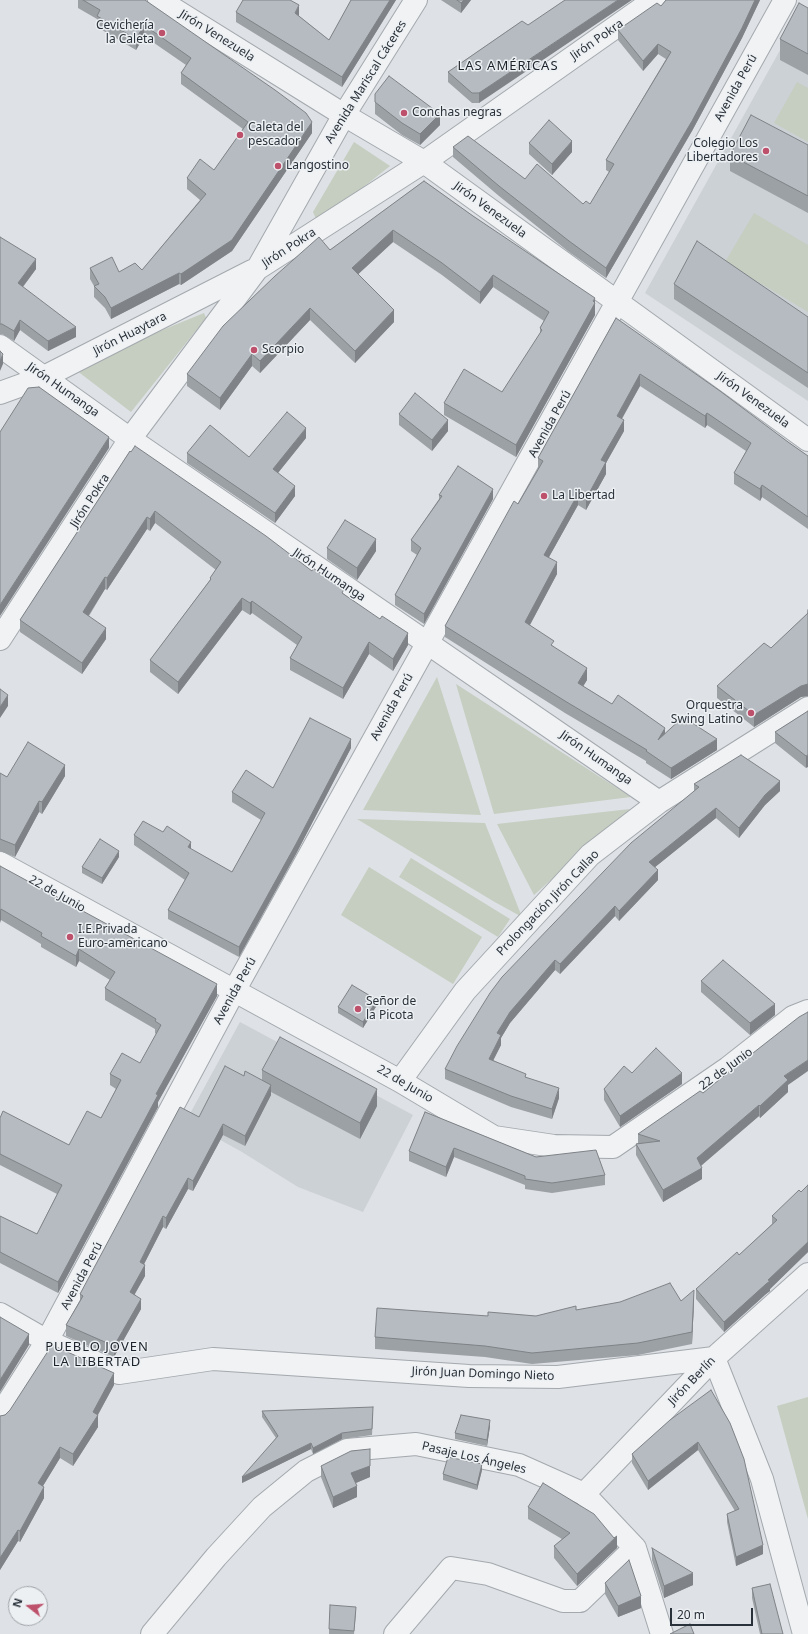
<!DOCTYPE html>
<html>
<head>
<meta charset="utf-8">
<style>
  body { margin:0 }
  #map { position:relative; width:808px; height:1634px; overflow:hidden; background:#dee1e5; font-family:"Noto Sans",sans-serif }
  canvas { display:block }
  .north { position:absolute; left:8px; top:1586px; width:40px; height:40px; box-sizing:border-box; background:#edf0f3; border:1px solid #9fa4a9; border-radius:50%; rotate:287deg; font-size:11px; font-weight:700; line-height:16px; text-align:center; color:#29313a }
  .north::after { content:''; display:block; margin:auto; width:14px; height:18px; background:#bd506b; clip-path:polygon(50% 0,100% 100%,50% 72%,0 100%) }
  .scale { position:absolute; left:670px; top:1608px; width:83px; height:18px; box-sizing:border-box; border:2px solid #29313a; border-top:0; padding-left:5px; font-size:12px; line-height:14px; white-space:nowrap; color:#29313a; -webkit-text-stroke:3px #edf0f3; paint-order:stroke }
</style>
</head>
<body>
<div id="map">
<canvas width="808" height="1634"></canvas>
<div class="north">N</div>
<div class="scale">20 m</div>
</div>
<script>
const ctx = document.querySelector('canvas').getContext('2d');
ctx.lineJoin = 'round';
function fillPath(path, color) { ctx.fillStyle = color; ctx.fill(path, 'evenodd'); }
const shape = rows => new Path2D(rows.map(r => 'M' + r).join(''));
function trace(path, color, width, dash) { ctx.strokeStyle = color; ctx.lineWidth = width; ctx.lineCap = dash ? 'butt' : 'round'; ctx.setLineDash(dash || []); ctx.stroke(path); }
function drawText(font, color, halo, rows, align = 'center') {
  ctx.font = font + ' "Noto Sans",sans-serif'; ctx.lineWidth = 3; ctx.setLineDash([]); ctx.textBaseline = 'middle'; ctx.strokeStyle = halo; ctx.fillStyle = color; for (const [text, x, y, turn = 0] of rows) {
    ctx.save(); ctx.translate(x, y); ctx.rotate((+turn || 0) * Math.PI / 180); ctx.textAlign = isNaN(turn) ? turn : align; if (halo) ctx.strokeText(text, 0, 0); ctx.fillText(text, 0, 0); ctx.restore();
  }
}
fillPath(shape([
  [804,7,808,10,808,401,645,293],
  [240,1022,413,1115,363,1212,298,1187,242,1152,186,1121]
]), '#ccd1d6');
fillPath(shape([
  [797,82,808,88,808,142,774,123],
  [354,142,390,166,323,219,316,219,313,212],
  [754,213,808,245,808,312,725,262],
  [204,313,206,318,131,412,72,367],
  [437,677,481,815,363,810],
  [456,684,631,797,494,814],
  [630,809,534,895,497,824],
  [357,819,485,823,522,917,493,901],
  [411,858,510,919,498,937,399,877],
  [369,867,482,937,453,984,341,915],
  [808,1397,808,1519,777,1406]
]), '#c5cec0');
const street = shape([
  [159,0,344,115,424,162,808,440],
  [259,266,344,115,416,0],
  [0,346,130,439,659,802],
  [0,393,44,377,252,271],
  [0,639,130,439,257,269,424,162,654,0],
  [0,863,400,1081,494,1137,554,1146,613,1147,728,1068,793,1017,808,1011],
  [400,1081,465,991,590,855,659,802,808,708],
  [0,1314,47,1341,119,1373,213,1359,469,1376,558,1377,714,1358],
  [714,1358,762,1479,804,1634],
  [0,1415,47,1341,234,991,785,0],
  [584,1494,714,1358,808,1274],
  [152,1634,216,1557,262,1507,306,1471,347,1450,416,1444,519,1465,584,1494,635,1548,662,1634],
  [395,1634,451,1568,488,1574,563,1601,580,1601,635,1548]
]);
trace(street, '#a4a9ae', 24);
trace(street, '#f0f2f4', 22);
fillPath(shape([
  [78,0,145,0,312,133,232,251,181,285,179,284,111,319,105,308,94,297,94,286,90,279,90,268,119,272,142,270,200,200,187,189,187,178,214,170,243,129,181,84,181,73,186,65,144,36,136,50,97,27,97,19,78,8],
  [351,0,396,0,342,87,236,22,236,12,299,15,299,16,329,40],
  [441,0,471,0,461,13],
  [665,0,760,0,742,38,692,131,606,278,569,252,499,196,453,157,453,147,583,204,590,204,609,172,606,170,606,160,666,59,658,54,643,71,618,40,618,30,661,6,665,1],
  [808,8,808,75,780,60,780,39],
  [522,21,479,103,472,103,448,82,448,72],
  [375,94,440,125,420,145,402,135,375,114],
  [529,143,572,152,552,175,529,154],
  [808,145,808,213,730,171,730,155],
  [424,181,595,303,595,315,516,457,444,415,444,403,502,392,540,334,540,328,544,321,493,287,480,304,442,275,393,242,358,274,394,322,355,363,310,320,260,373,252,366,220,410,187,386,187,374,330,250],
  [0,237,36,269,23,287,76,337,48,351,20,330,14,341,2,334,0,334],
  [674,284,808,317,808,388,674,299],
  [616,318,788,442,808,456,808,529,762,497,760,501,734,484,734,473,746,451,707,425,705,428,640,386,622,419,624,431,606,463,606,474,586,510,578,505,549,557,557,574,530,625,554,647,587,680,583,686,612,704,665,733,717,750,671,779,646,763,646,761,565,713,445,637,445,626,518,504,538,469,538,458],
  [399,414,448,431,432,451,399,425],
  [306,438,278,473,295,496,275,523,187,463,187,453,249,457],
  [130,451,312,571,344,594,408,645,393,671,369,654,343,699,290,670,290,658,297,645,252,613,250,615,242,610,178,694,150,672,150,660,210,580,210,578,216,570,155,523,150,531,147,529,107,590,105,589,89,616,106,639,82,674,20,632,20,620],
  [439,495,493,499,424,624,395,605,395,595,417,555,411,551,411,540,439,499],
  [327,548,376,551,357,580,327,559],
  [808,609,808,696,801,697,754,727,717,698,717,686,771,648,807,614,807,610],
  [808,711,806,768,775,743,775,732],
  [351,748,296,854,239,957,168,919,168,910,185,880,134,845,134,835,191,849,232,872,261,820,232,802,232,792,273,788],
  [0,773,7,777,65,776,42,814,39,812,15,857,0,851],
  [694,784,780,791,765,805,739,838,716,818,655,867,658,880,619,921,615,916,560,974,555,970,510,1023,501,1038,501,1045,493,1060,526,1077,559,1098,552,1119,511,1107,445,1079,445,1069,694,791],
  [119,857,102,884,82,873,82,867],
  [0,866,217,996,158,1102,158,1107,58,1293,0,1263,0,1216,37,1234,57,1194,0,1165,0,1118,69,1145,101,1118,116,1089,110,1085,110,1074,140,1063,156,1034,155,1033,155,1029,105,1000,105,988,110,980,79,961,76,967,41,947,41,944,1,920],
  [701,981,775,1015,750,1035,701,992],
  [377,1005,363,1028,338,1013,338,1007],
  [262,1070,377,1106,360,1139,271,1092,271,1095,245,1146,223,1135,193,1191,188,1189,166,1229,163,1227,144,1264,145,1276,135,1294,141,1309,114,1357,66,1336,66,1325,80,1300,80,1294,199,1117,244,1076,262,1080],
  [682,1084,620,1127,604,1100,604,1089],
  [788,1085,788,1092,760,1118,759,1116,701,1166,702,1179,663,1202,636,1155,636,1144,638,1143,638,1134,703,1093],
  [425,1112,536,1157,605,1175,605,1185,552,1193,525,1189,525,1185,454,1157,446,1177,409,1161,409,1151],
  [808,1185,808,1252,770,1289,770,1291,766,1294,724,1332,696,1299,696,1289,739,1255,772,1224,772,1216,801,1192],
  [681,1301,694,1301,692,1344,638,1355,532,1364,485,1357,375,1349,375,1337,488,1316,536,1316,576,1310],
  [114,1385,98,1415,98,1427,73,1466,60,1458,43,1486,44,1498,20,1542,18,1541,0,1570,0,1416],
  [711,1390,763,1554,736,1566,727,1522,727,1514,735,1511,698,1450,648,1490,632,1463,632,1454],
  [262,1411,373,1413,372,1435,342,1439,313,1454,311,1449,242,1483,276,1438,262,1417],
  [490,1426,487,1446,455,1439,455,1433],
  [370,1461,370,1477,356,1483,357,1497,333,1508,321,1477,321,1466],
  [482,1470,477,1490,443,1480,443,1474],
  [528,1507,617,1548,577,1586,554,1558,554,1546,562,1539,528,1519],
  [652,1548,693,1585,664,1598,652,1560],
  [605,1583,641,1608,618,1617,605,1594],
  [752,1588,783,1634,760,1634,752,1598],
  [356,1613,354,1634,329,1634,329,1629]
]), '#9ca1a6');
fillPath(shape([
  [390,0,396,0,342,87,342,77],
  [464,0,471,0,461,13,461,3],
  [618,0,632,0,479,103,479,93],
  [755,0,760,0,742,38,692,131,606,278,606,268],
  [299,5,299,15,295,23,295,13],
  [144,25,144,36,136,50,136,39],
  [658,44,658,54,643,71,643,61],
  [440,114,440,125,420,145,420,134],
  [312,122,312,133,232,251,181,285,181,274],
  [572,141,572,152,552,175,552,164],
  [393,230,393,242,352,280,352,268],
  [36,259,36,269,18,293,18,283],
  [179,273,179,284,111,319,111,308],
  [493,275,493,287,480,304,480,292],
  [595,298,595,315,516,457,516,445],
  [310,308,310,320,260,373,260,361],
  [394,310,394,322,355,363,355,351],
  [20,320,20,330,14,341,14,331],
  [76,327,76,337,48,351,48,341],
  [3,354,3,364,0,371,0,361],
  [252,354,252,366,220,410,220,398],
  [640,374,640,386,617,427,617,416],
  [707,413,707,425,705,428,705,416],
  [448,420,448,431,432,451,432,440],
  [624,420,624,431,606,463,606,474,586,510,586,499,601,460],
  [306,428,306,438,273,479,273,469],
  [109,437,109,448,0,616,0,605],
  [762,485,762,497,760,501,760,489],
  [295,486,295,496,275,523,275,513],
  [493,489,493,499,424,624,424,614],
  [578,494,578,505,544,566,544,555],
  [155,511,155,523,150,531,150,519],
  [147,517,147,529,107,590,107,578],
  [376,539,376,551,357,580,357,568],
  [557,562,557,574,525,634,525,622],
  [105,577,105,589,83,624,83,612],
  [242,598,242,610,178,694,178,682],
  [252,601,252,613,250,615,250,603],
  [106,628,106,639,82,674,82,663],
  [408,633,408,645,393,671,393,659],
  [369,642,369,654,343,699,343,688],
  [587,668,587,680,578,695,578,683],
  [808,684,808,696,801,697,754,727,754,715,801,686],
  [8,695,8,706,0,718,0,707],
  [665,728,665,740,658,740],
  [351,739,351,748,296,854,239,957,239,947],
  [717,739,717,750,671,779,671,768],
  [808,755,808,767,806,768,806,756],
  [65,765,65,776,42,814,42,802],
  [780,781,780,791,765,805,739,838,739,828,765,795],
  [39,801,39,812,15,857,15,845],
  [716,808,716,818,649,872,649,862],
  [191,842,191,852,188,847],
  [119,851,119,857,102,884,102,878],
  [658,870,658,880,619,921,619,911],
  [615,906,615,916,560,974,560,964],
  [1,909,1,920,0,923,0,911],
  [79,949,79,961,76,967,76,956],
  [555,960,555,970,510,1023,501,1038,501,1045,489,1069,489,1059,497,1033,510,1012],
  [217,984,217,996,158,1102,158,1107,58,1293,58,1282,156,1094],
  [377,1000,377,1005,363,1028,363,1022],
  [775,1004,775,1015,750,1035,750,1023],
  [808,1060,808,1071,788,1085,788,1092,760,1118,760,1106,784,1076],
  [682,1073,682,1084,620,1127,620,1116],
  [271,1085,271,1095,245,1146,245,1136],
  [559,1088,559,1098,552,1119,552,1109],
  [377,1089,377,1106,360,1139,360,1123],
  [759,1105,759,1116,697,1169,697,1158],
  [223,1124,223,1135,193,1191,193,1181],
  [454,1148,454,1157,446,1177,446,1167],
  [702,1168,702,1179,663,1202,663,1190],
  [188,1178,188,1189,166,1229,166,1218],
  [163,1216,163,1227,140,1272,140,1262],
  [808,1242,808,1252,770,1289,770,1291,766,1294,724,1332,724,1322],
  [145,1265,145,1276,130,1302,130,1292],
  [694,1290,694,1301,692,1344,692,1332],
  [141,1299,141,1309,114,1357,114,1346],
  [29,1334,29,1345,0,1392,0,1380],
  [114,1373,114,1385,96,1418,98,1415,98,1427,73,1466,73,1454,93,1412],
  [490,1420,490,1426,487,1446,487,1440],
  [342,1433,342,1439,313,1454,313,1448],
  [698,1442,698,1450,648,1490,648,1481],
  [311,1443,311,1449,242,1483,242,1477],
  [60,1447,60,1458,38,1494,38,1483],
  [370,1449,370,1477,351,1485,351,1473],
  [482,1464,482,1470,477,1490,477,1485],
  [357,1486,357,1497,333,1508,333,1497],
  [44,1487,44,1498,20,1542,20,1531],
  [18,1530,18,1541,0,1570,0,1558],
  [617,1536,617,1548,577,1586,577,1574],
  [763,1545,763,1554,736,1566,736,1557],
  [693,1573,693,1585,664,1598,664,1586],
  [641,1596,641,1608,618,1617,618,1606]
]), '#7f8387');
const building = shape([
  [83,0,145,0,275,90,306,113,312,122,232,240,181,274,179,273,111,308,105,297,94,286,99,284,90,268,112,257,119,272,135,263,142,270,206,194,187,178,200,159,214,170,248,122,181,73,191,58,144,25,136,39,97,16,100,10,83,0],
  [243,0,290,0,299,5,295,13,329,40,351,0,390,0,342,77,236,12,243,0],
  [457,0,464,0,461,3,457,0],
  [565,0,618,0,479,93,472,93,448,72,522,21,528,25,565,0],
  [666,0,755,0,742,28,692,121,606,268,569,241,499,186,453,147,468,136,525,179,537,164,583,204,586,201,590,204,614,164,606,160,671,52,658,44,643,61,618,30,657,3,661,6,666,0],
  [799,3,808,8,808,54,780,39,799,3],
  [389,76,440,114,420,134,402,123,375,102,375,94,389,76],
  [751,115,808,145,808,196,730,155,751,115],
  [549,120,572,141,552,164,529,143,549,120],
  [424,181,473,216,595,298,593,301,595,303,516,445,444,403,464,369,502,392,542,330,540,328,549,312,493,275,480,292,442,263,393,230,352,268,394,310,355,351,310,308,260,361,252,354,220,398,187,374,223,326,275,276,319,237,330,250,424,181],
  [0,237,36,259,18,283,76,327,48,341,20,320,14,331,2,324,0,324,0,237],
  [697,241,808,317,808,373,674,284,697,241],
  [616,318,720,391,788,442,808,456,808,517,762,485,760,489,734,473,751,443,707,413,705,416,640,374,617,416,624,420,601,460,606,462,586,499,578,494,544,555,557,562,525,622,554,641,551,645,587,668,578,683,612,704,618,695,665,728,658,740,683,717,717,739,671,768,646,751,647,750,565,701,445,626,514,501,518,504,543,461,538,458,616,318],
  [0,351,3,354,0,361,0,351],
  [39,387,109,437,0,605,0,432,28,388,39,387],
  [415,393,448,420,432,440,399,414,415,393],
  [287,412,306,428,273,469,295,486,275,513,187,453,210,425,249,457,287,412],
  [135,446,266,536,312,571,313,568,344,589,342,593,380,619,382,616,408,633,393,659,369,642,343,688,290,658,302,637,252,601,250,603,242,598,178,682,150,660,211,579,210,578,221,562,155,511,150,519,147,517,107,578,105,577,83,612,106,628,82,663,20,620,130,451,131,452,135,446],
  [458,466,493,489,424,614,395,595,421,548,411,540,442,496,439,495,458,466],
  [345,520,376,539,357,568,327,548,345,520],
  [808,613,808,684,801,686,754,715,717,686,764,643,771,648,808,613],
  [0,689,8,695,0,707,0,689],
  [808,711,808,755,806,756,775,732,808,711],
  [310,718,351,739,296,844,239,947,168,910,189,873,134,835,143,821,163,832,167,826,191,842,188,847,232,872,265,813,232,792,246,770,273,788,310,718],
  [28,742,65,765,42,802,39,801,15,845,0,839,0,773,7,777,28,742],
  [741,755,780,781,765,795,739,828,716,808,649,862,658,870,619,911,615,906,560,964,555,960,510,1012,497,1033,501,1035,489,1059,526,1074,525,1077,559,1088,552,1109,511,1096,445,1069,457,1046,490,993,502,977,631,843,699,787,694,784,741,755],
  [100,839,119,851,102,878,82,867,100,839],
  [0,866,217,984,156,1094,158,1095,58,1282,0,1252,0,1216,37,1234,62,1185,0,1154,0,1118,3,1111,69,1145,87,1111,101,1118,121,1080,110,1074,122,1053,140,1063,161,1025,155,1021,156,1019,105,988,115,972,79,949,76,956,41,936,42,933,1,909,0,911,0,866],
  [723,960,775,1004,750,1023,701,981,723,960],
  [352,985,377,1000,363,1022,338,1007,352,985],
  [808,1012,808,1060,784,1076,788,1080,760,1106,759,1105,697,1158,702,1168,663,1190,636,1144,660,1141,638,1134,700,1091,703,1093,730,1071,799,1017,808,1012],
  [280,1037,377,1089,360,1123,262,1070,280,1037],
  [656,1048,682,1073,620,1116,604,1089,624,1066,632,1073,656,1048],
  [225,1066,244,1076,245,1071,271,1085,245,1136,223,1124,193,1181,188,1178,166,1218,163,1216,140,1262,145,1265,130,1292,141,1299,114,1346,66,1325,83,1296,80,1294,180,1107,199,1117,225,1066],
  [425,1112,536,1157,596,1150,605,1175,552,1183,525,1179,525,1176,454,1148,446,1167,409,1151,425,1112],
  [808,1185,808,1242,768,1280,770,1281,766,1284,724,1322,696,1289,737,1252,739,1255,777,1220,772,1216,799,1190,801,1192,808,1185],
  [670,1283,681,1301,694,1290,692,1332,638,1343,532,1353,485,1346,375,1337,377,1308,488,1316,488,1312,536,1316,576,1306,576,1310,620,1302,670,1283],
  [0,1317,29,1334,0,1380,0,1317],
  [52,1345,114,1373,93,1412,98,1415,73,1454,60,1447,38,1483,44,1487,20,1531,18,1530,0,1558,0,1416,5,1415,10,1410,52,1345],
  [711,1390,730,1423,744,1459,763,1545,736,1557,727,1514,739,1509,698,1442,648,1481,632,1454,670,1420,711,1390],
  [373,1407,372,1429,342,1433,313,1448,311,1443,242,1477,278,1436,262,1411,373,1407],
  [461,1415,490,1420,487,1440,455,1433,461,1415],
  [370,1449,370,1466,351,1473,357,1486,333,1497,321,1466,351,1451,370,1449],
  [448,1457,482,1464,477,1485,443,1474,448,1457],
  [543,1483,594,1514,614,1538,617,1536,577,1574,554,1546,570,1533,528,1507,543,1483],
  [652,1548,693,1573,664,1586,652,1548],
  [629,1560,641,1596,618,1606,605,1583,629,1560],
  [770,1584,783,1634,762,1634,752,1588,770,1584],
  [330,1605,356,1607,354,1631,329,1629,330,1605],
  [690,1624,694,1634,670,1634,690,1624]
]);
fillPath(building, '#b5bbc1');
trace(building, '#7f8387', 1);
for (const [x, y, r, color] of [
  [162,33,4,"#bd506b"],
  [404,113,4,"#bd506b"],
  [240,135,4,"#bd506b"],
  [766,151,4,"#bd506b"],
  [278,166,4,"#bd506b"],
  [254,350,4,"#bd506b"],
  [544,496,4,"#bd506b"],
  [751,713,4,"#bd506b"],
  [70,937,4,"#bd506b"],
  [358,1009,4,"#bd506b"]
]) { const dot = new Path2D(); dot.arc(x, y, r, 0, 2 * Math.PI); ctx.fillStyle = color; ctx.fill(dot); trace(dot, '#edf0f3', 1.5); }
drawText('12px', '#29313a', '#edf0f3', [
  ["Cevichería",154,26,"right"],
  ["la Caleta",154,40,"right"],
  ["Conchas negras",412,113],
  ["Caleta del",248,128],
  ["pescador",248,142],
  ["Colegio Los",758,144,"right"],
  ["Libertadores",758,158,"right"],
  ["Langostino",286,166],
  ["Scorpio",262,350],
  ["La Libertad",552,496],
  ["Orquestra",743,706,"right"],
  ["Swing Latino",743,720,"right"],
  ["I.E.Privada",78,930],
  ["Euro-americano",78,944],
  ["Señor de",366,1002],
  ["la Picota",366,1016]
], 'left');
drawText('12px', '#29313a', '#edf0f3', [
  ["Jirón Venezuela",217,36,32],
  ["Jirón Pokra",597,40,-35],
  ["Avenida Mariscal Cáceres",366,82,-58],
  ["Avenida Perú",736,88,-61],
  ["Jirón Venezuela",490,210,36],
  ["Jirón Pokra",289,248,-33],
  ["Jirón Huaytara",130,334,-27],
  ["Jirón Humanga",63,390,35],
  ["Jirón Venezuela",753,400,36],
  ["Avenida Perú",550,424,-61],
  ["Jirón Pokra",90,501,-57],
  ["Jirón Humanga",329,575,34],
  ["Avenida Perú",392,707,-61],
  ["Jirón Humanga",596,758,35],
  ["22 de Junio",57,894,29],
  ["Prolongación Jirón Callao",548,903,-46],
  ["Avenida Perú",235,991,-61],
  ["22 de Junio",726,1069,-36],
  ["22 de Junio",405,1084,30],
  ["Avenida Perú",82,1276,-62],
  ["Jirón Juan Domingo Nieto",483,1374,2],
  ["Jirón Berlín",692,1381,-46],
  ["Pasaje Los Ángeles",474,1458,13]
]);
ctx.letterSpacing = '1px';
drawText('13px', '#1b222b', '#edf0f3', [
  ["LAS AMÉRICAS",508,66],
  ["PUEBLO JOVEN",97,1347],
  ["LA LIBERTAD",97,1362]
]);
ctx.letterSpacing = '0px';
</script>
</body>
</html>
